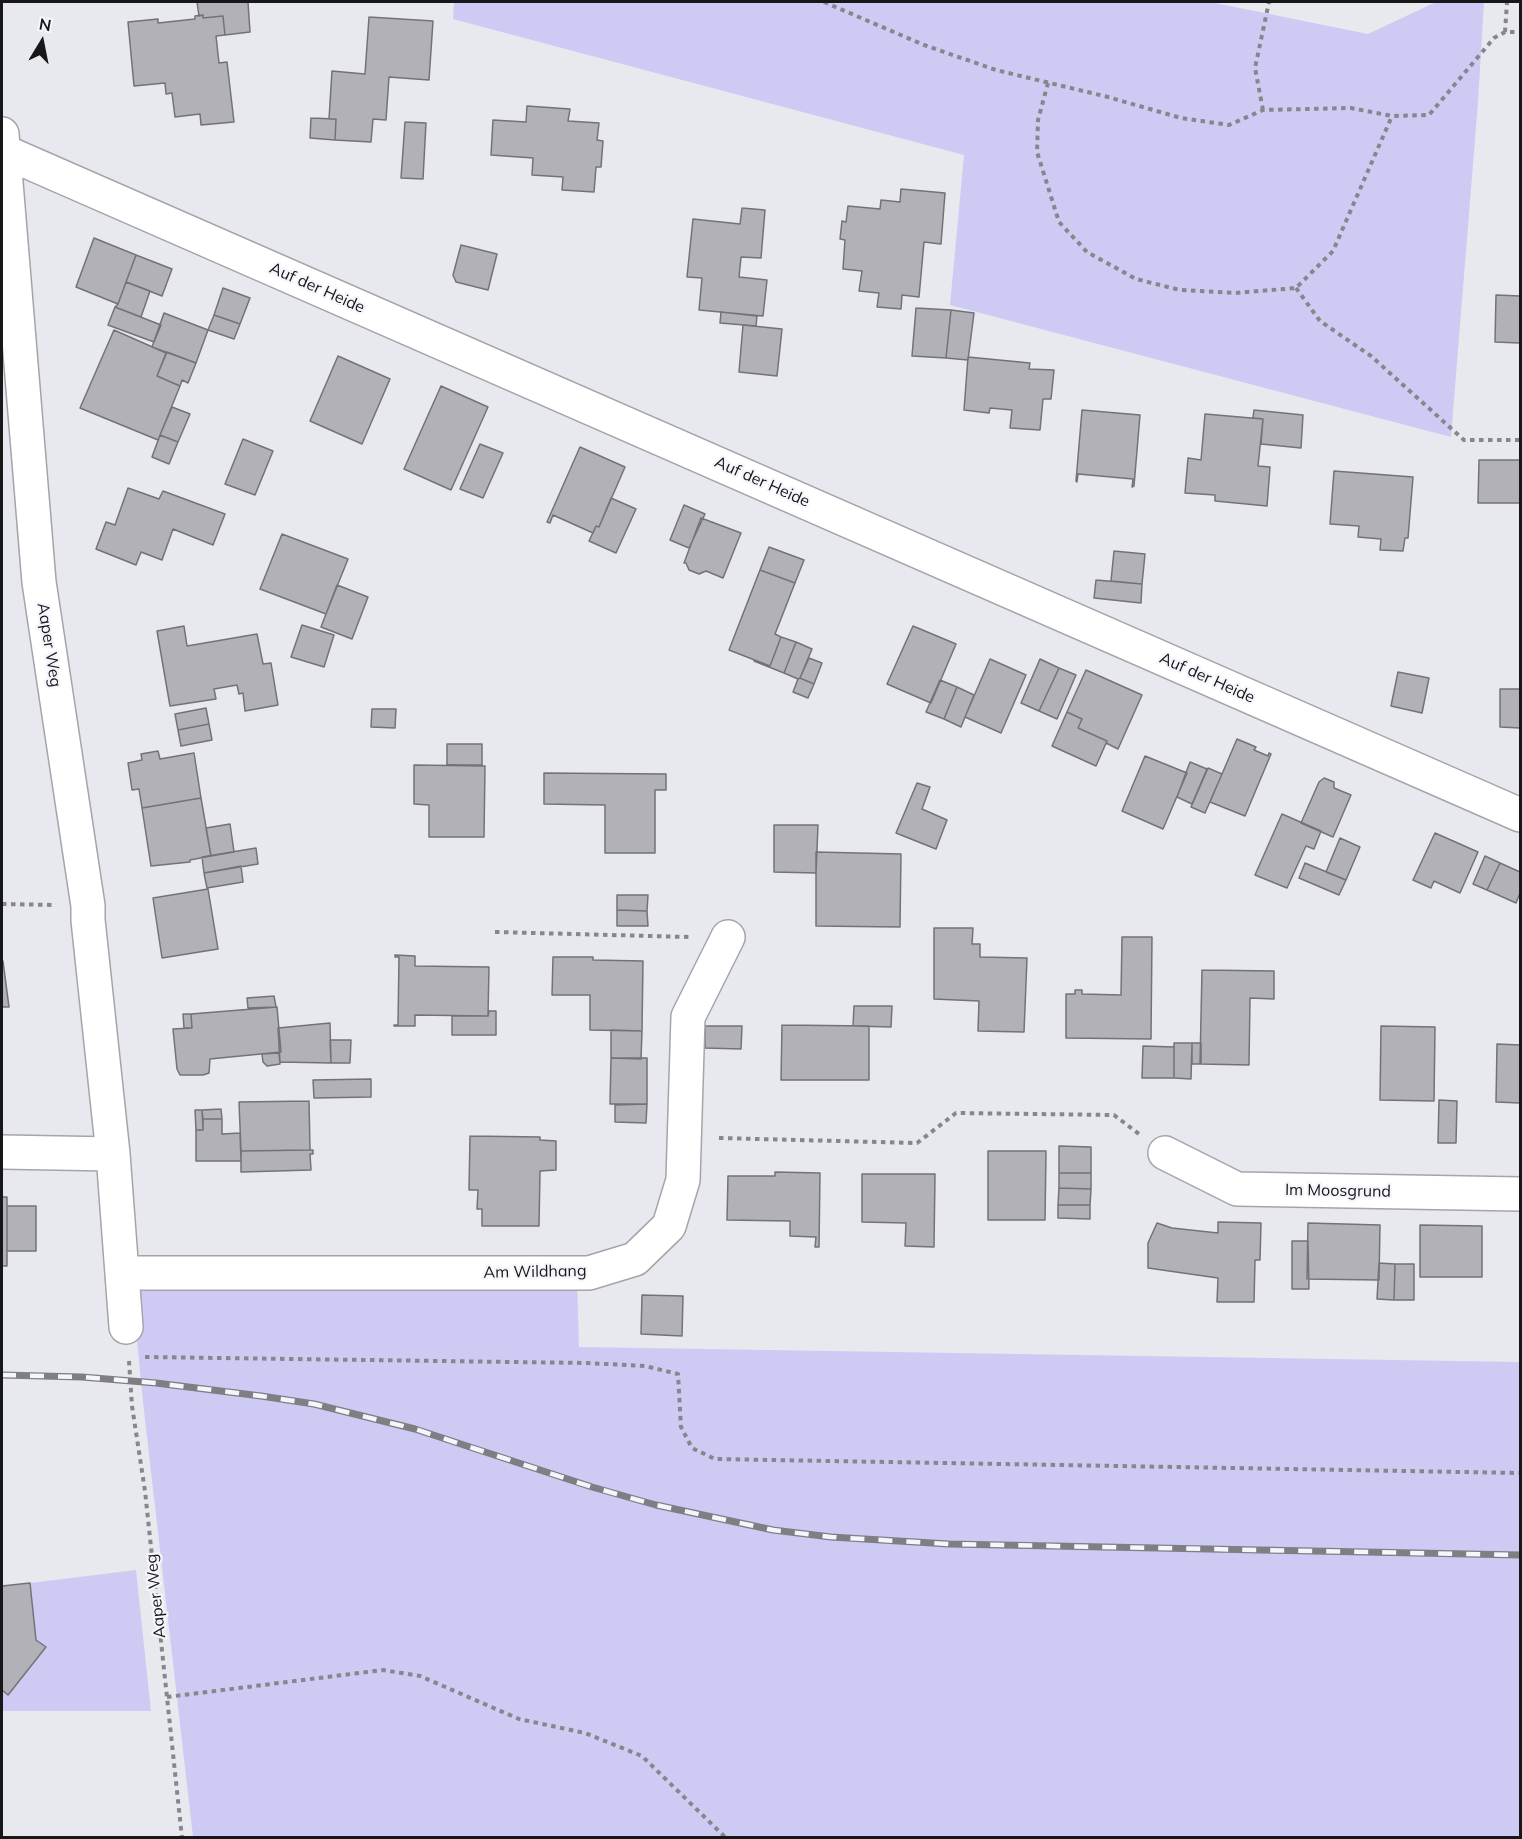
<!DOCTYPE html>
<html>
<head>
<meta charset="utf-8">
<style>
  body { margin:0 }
  #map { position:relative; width:1522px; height:1839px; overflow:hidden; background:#e8e8ef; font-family:Mulish,sans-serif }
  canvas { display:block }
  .frame { position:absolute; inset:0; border:3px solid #17171a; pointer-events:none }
  .north { position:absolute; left:12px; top:12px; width:60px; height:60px; -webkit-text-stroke:4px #f5f5fc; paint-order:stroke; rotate:10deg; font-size:16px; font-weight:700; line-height:24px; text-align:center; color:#17171a }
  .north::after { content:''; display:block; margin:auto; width:21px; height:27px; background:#17171a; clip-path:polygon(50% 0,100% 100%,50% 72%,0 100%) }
</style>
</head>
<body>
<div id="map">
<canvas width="1522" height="1839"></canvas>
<div class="frame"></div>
<div class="north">N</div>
</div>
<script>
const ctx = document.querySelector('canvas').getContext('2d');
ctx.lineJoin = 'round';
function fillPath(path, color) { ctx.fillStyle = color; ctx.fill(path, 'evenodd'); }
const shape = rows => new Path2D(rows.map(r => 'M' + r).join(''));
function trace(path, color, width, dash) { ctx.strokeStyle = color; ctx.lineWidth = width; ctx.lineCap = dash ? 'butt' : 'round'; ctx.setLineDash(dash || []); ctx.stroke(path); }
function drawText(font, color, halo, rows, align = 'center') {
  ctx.font = font + ' Mulish,sans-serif'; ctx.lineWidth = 4.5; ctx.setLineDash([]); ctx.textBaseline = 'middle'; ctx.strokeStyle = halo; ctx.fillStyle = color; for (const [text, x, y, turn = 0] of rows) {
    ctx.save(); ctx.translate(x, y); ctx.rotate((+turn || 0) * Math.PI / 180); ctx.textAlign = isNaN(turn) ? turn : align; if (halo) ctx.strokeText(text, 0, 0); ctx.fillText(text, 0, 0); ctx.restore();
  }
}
fillPath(shape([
  [454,2,1210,2,1368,34,1436,2,1484,2,1478,102,1451,437,950,305,964,155,453,19],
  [131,1278,577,1279,579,1347,1520,1362,1520,1837,193,1837,143,1402],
  [136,1570,151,1711,2,1711,2,1690,8,1694,46,1648,36,1640,30,1583]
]), '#cdcbf4');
const building = shape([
  [197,2,248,2,250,32,225,35,223,16,203,18,203,15,199,16,197,2],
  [203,15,203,18,223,16,225,35,216,36,219,63,227,62,234,122,201,125,200,114,175,117,172,93,166,94,165,83,134,86,128,22,158,19,158,23,195,19,195,16,203,15],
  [369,17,433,21,429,80,389,77,386,120,373,119,371,142,335,140,336,119,329,119,332,71,365,74,369,17],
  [527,106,570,109,568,121,599,123,597,140,603,141,601,167,596,167,594,192,562,190,563,177,532,175,533,158,491,155,493,120,526,122,527,106],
  [311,118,336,119,335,140,310,138,311,118],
  [405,122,426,123,423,179,401,178,405,122],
  [901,189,945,193,941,244,924,242,919,297,902,295,901,309,877,307,879,293,859,291,862,271,843,269,845,240,840,239,842,221,846,222,848,206,880,209,881,200,900,202,901,189],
  [742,208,765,210,761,258,741,257,739,277,767,280,763,316,699,310,702,278,687,277,693,219,740,224,742,208],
  [94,238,136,255,118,304,76,287,94,238],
  [461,245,497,254,488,290,456,282,453,275,461,245],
  [136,255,172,269,162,296,126,282,136,255],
  [126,282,150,291,141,317,115,307,118,304,126,282],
  [223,288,250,298,240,324,214,315,223,288],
  [1496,295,1520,296,1520,343,1495,342,1496,295],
  [115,307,161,325,154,342,108,325,115,307],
  [916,308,951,310,946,358,912,356,916,308],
  [951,310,974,313,968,360,946,358,951,310],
  [721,312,757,316,756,326,720,323,721,312],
  [164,313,208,330,196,363,152,347,164,313],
  [214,315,240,324,234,339,208,330,214,315],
  [743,325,782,329,777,376,739,372,743,325],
  [114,330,166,353,157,376,180,386,158,440,80,408,114,330],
  [167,352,196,363,188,383,182,380,180,386,157,376,167,352],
  [338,356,390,379,362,444,310,421,338,356],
  [968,357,1030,363,1029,369,1054,370,1051,399,1043,399,1040,430,1010,428,1012,410,990,408,989,413,964,410,968,357],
  [441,386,488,407,451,490,404,469,441,386],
  [172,407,190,414,178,442,160,435,172,407],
  [1082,410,1140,415,1134,486,1132,487,1133,479,1078,474,1077,482,1076,481,1082,410],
  [1254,410,1303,415,1301,448,1261,444,1263,419,1253,418,1254,410],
  [1205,414,1263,419,1258,466,1270,467,1267,506,1215,501,1215,495,1185,493,1188,458,1201,460,1205,414],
  [160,435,178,442,169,464,152,457,160,435],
  [243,439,273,451,255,495,225,484,243,439],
  [480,444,503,453,483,498,460,489,480,444],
  [580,447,625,467,599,527,596,526,593,533,553,515,550,523,547,522,580,447],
  [1479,460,1520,460,1520,503,1478,503,1479,460],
  [1334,471,1413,477,1408,538,1405,538,1403,551,1380,550,1381,539,1358,537,1359,526,1330,524,1334,471],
  [128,488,159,499,163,491,225,514,213,545,173,529,162,560,141,552,136,565,96,549,106,522,115,525,128,488],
  [611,498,636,509,616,553,589,541,596,526,599,527,611,498],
  [684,505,705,514,689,548,670,540,684,505],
  [701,518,741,533,723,578,706,571,699,574,689,570,686,563,684,563,701,518],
  [282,534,348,559,326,614,260,589,282,534],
  [769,547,804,560,795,583,760,570,769,547],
  [1114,551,1145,554,1142,584,1111,581,1114,551],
  [760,570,795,583,775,634,781,637,770,666,729,650,760,570],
  [1096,580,1142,584,1141,603,1094,598,1096,580],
  [337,585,368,597,352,639,321,627,337,585],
  [302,625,334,635,324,667,291,657,302,625],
  [184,626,187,646,257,634,263,664,271,663,278,705,245,711,243,693,239,694,237,685,214,689,216,699,170,706,157,631,184,626],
  [913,626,956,644,931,703,887,684,913,626],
  [781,637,796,642,784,673,754,661,770,666,781,637],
  [796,642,812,649,800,678,798,679,784,673,796,642],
  [809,658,822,663,814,684,800,678,809,658],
  [990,659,1026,675,1001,733,965,717,990,659],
  [1040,659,1059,668,1039,711,1021,703,1040,659],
  [1059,668,1076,675,1057,719,1039,711,1059,668],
  [1086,670,1142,695,1118,749,1106,743,1107,741,1078,728,1082,719,1067,712,1086,670],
  [1398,672,1429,678,1422,713,1391,706,1398,672],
  [800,678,814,684,808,698,793,692,798,679,800,678],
  [940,680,957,687,944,719,926,712,940,680],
  [957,687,974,695,961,727,944,719,957,687],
  [1500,689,1520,689,1520,765,1520,728,1500,727,1500,689],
  [206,708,209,724,178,730,175,714,206,708],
  [372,709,396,709,395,728,371,727,372,709],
  [1067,712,1082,719,1078,728,1107,741,1096,766,1052,746,1067,712],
  [209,724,212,740,181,746,178,730,209,724],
  [1237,739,1256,747,1254,750,1268,756,1269,753,1271,754,1245,816,1210,802,1237,739],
  [447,744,482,744,482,765,447,765,447,744],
  [158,751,160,759,194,753,201,798,142,808,139,789,132,790,128,763,142,760,141,754,158,751],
  [1145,756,1187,773,1163,829,1122,811,1145,756],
  [1190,762,1207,769,1192,804,1177,797,1190,762],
  [414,765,485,766,484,837,429,837,429,805,414,804,414,765],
  [1208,768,1222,774,1205,813,1191,807,1208,768],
  [544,773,666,774,666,790,655,790,655,853,605,853,605,805,544,804,544,773],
  [1324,778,1334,782,1334,788,1351,795,1333,837,1301,823,1319,782,1324,778],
  [917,783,930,787,922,809,947,820,936,849,896,833,917,783],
  [201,798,211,856,190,860,190,862,151,866,142,808,201,798],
  [1282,814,1321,831,1314,849,1306,846,1287,888,1255,875,1282,814],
  [230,824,234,852,211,856,206,828,230,824],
  [774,825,818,825,816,873,774,872,774,825],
  [1435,833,1478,852,1460,893,1434,881,1431,888,1413,880,1435,833],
  [1340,838,1360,847,1346,880,1326,872,1340,838],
  [256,848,258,864,204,873,202,857,256,848],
  [816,852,901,854,900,927,816,926,816,852],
  [1485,856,1500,863,1487,890,1473,884,1485,856],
  [1305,863,1346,880,1339,895,1299,878,1305,863],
  [1500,863,1520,872,1520,893,1516,903,1487,890,1500,863],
  [241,866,243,882,207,888,204,873,241,866],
  [208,889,218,949,162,958,153,898,208,889],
  [617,895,648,895,647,911,617,910,617,895],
  [617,910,647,911,648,926,617,926,617,910],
  [934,928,973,928,972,944,980,944,980,957,1027,958,1024,1032,978,1031,979,1001,934,999,934,928],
  [1122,937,1152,937,1151,1039,1066,1038,1066,994,1075,994,1075,990,1082,990,1082,994,1121,995,1122,937],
  [395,955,415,956,415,966,489,967,488,1016,415,1015,415,1026,394,1026,394,1025,398,1025,399,957,395,957,395,955],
  [553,957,593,957,593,960,643,961,642,1031,590,1030,590,995,552,995,553,957],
  [2,961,3,961,9,1007,2,1007,2,961],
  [1202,970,1274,971,1274,999,1250,998,1249,1065,1200,1064,1202,970],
  [274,996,276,1007,248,1008,247,998,274,996],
  [854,1006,892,1006,891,1027,853,1026,854,1006],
  [277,1007,281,1052,210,1059,209,1073,203,1075,180,1075,177,1069,173,1029,192,1028,191,1014,277,1007],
  [489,1011,496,1011,496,1035,452,1035,452,1016,488,1016,489,1011],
  [183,1014,191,1014,192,1028,184,1028,183,1014],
  [330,1023,331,1063,280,1062,278,1028,330,1023],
  [782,1025,869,1026,869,1080,781,1080,782,1025],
  [705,1026,742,1026,741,1049,705,1048,705,1026],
  [1381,1026,1435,1027,1434,1101,1380,1100,1381,1026],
  [611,1030,642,1031,641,1059,611,1058,611,1030],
  [330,1040,351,1040,350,1063,331,1063,330,1040],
  [1174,1043,1192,1043,1191,1079,1174,1078,1174,1043],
  [1192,1043,1201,1043,1201,1064,1192,1064,1192,1043],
  [1497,1044,1520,1045,1520,1103,1496,1102,1497,1044],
  [1143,1046,1174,1047,1174,1078,1142,1078,1143,1046],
  [279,1053,280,1064,267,1066,263,1062,262,1054,279,1053],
  [611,1058,647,1058,647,1104,610,1104,611,1058],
  [371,1079,371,1097,314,1098,313,1080,371,1079],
  [1439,1100,1457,1101,1456,1143,1438,1143,1439,1100],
  [309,1101,310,1150,241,1151,239,1102,309,1101],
  [647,1104,646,1123,615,1122,615,1105,647,1104],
  [221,1109,222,1119,203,1119,202,1110,221,1109],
  [195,1110,202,1110,203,1130,196,1130,195,1110],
  [203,1119,222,1119,222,1134,240,1133,241,1161,196,1161,196,1130,203,1130,203,1119],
  [470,1136,540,1137,540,1140,556,1141,556,1170,540,1171,539,1226,482,1226,482,1209,477,1209,478,1190,469,1190,470,1136],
  [1059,1146,1091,1147,1091,1173,1059,1173,1059,1146],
  [310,1150,313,1150,313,1154,310,1154,311,1170,241,1172,241,1151,310,1150],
  [988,1151,1046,1151,1045,1220,988,1220,988,1151],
  [775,1172,820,1173,819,1247,815,1247,816,1237,790,1236,790,1221,727,1220,728,1176,775,1176,775,1172],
  [1059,1173,1091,1173,1091,1189,1059,1188,1059,1173],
  [862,1174,935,1174,934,1247,905,1246,906,1223,862,1222,862,1174],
  [1059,1188,1091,1189,1090,1205,1058,1205,1059,1188],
  [2,1197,7,1197,7,1266,2,1266,2,1197],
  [1058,1205,1090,1205,1090,1219,1058,1218,1058,1205],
  [7,1206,36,1206,36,1251,7,1251,7,1206],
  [1218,1222,1261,1223,1260,1260,1255,1260,1254,1302,1217,1302,1218,1278,1148,1268,1148,1243,1157,1223,1172,1228,1218,1233,1218,1222],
  [1308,1223,1380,1225,1379,1280,1307,1279,1308,1223],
  [1420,1225,1482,1226,1482,1277,1420,1277,1420,1225],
  [1292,1241,1308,1241,1309,1289,1292,1289,1292,1241],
  [1379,1263,1395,1264,1394,1300,1377,1299,1379,1263],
  [1395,1264,1414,1264,1414,1300,1394,1300,1395,1264],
  [642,1295,683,1296,682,1336,641,1334,642,1295],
  [30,1583,36,1640,46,1647,8,1695,2,1690,2,1586,30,1583]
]);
fillPath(building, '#b1b1b7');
trace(building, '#727279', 1.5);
const minor = shape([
  [2,134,39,582,88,906,88,920,113,1154,126,1327],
  [3,151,1520,815],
  [2,1152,113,1154],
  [1165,1153,1237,1189,1520,1194],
  [122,1273,589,1273,635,1259,669,1226,683,1180,688,1017,728,937]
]);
trace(minor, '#a5a4ab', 36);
trace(shape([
  [824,2,924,45,996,70,1108,97,1181,118,1229,125,1263,110,1351,108,1392,116,1429,115,1494,38,1505,32,1520,32],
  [1505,32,1507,2],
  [1048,83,1038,120,1037,152,1059,222,1087,252,1136,279,1180,290,1235,293,1296,288,1333,251,1392,116],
  [1263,110,1255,68,1269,2],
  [1296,288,1320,321,1371,356,1464,440,1520,440],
  [2,904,55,905],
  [495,932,689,937],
  [719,1138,917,1143,956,1113,1114,1115,1139,1134],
  [145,1357,587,1363,645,1366,678,1374,681,1427,692,1448,715,1459,1520,1473],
  [129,1361,132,1406,145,1491,182,1838],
  [167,1697,383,1670,420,1676,519,1719,585,1733,642,1756,726,1838]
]), '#86868b', 4, [4.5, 4.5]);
trace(minor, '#fff', 33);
const rail = shape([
  [2,1375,82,1377,156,1383,261,1396,314,1404,415,1429,592,1487,656,1505,773,1530,831,1537,949,1544,1520,1555]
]);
trace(rail, '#7e7e83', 7);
trace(rail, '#f5f5fc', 4.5, [14]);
drawText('16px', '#17171a', '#f5f5fc', [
  ["Auf der Heide",317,288,24],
  ["Auf der Heide",762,482,24],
  ["Aaper Weg",49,645,81],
  ["Auf der Heide",1207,678,24],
  ["Im Moosgrund",1338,1191,1],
  ["Am Wildhang",535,1272,-1],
  ["Aaper Weg",156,1596,-96]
]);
</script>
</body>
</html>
